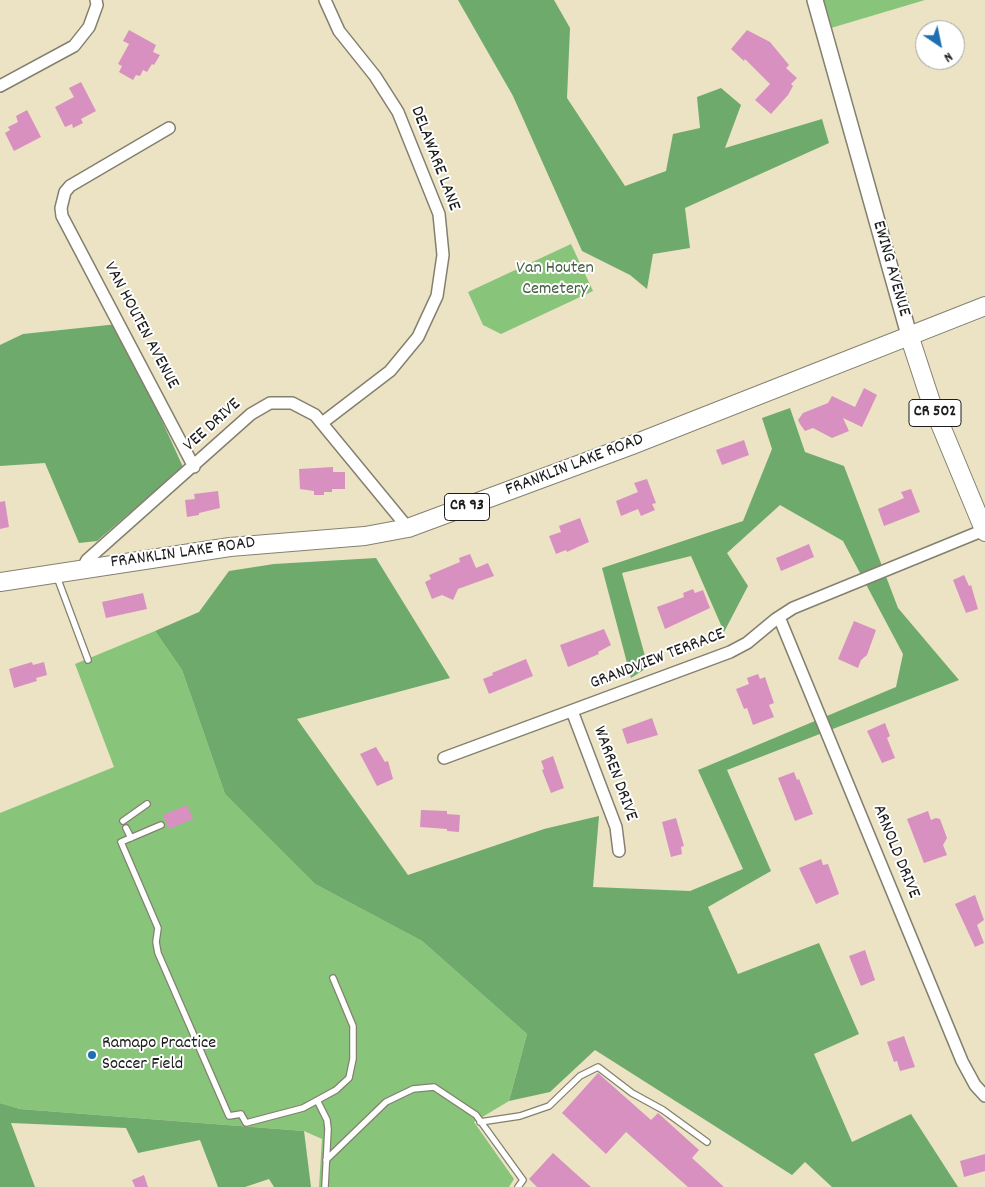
<!DOCTYPE html>
<html>
<head>
<meta charset="utf-8">
<style>
  body { margin:0 }
  #map { position:relative; width:985px; height:1187px; overflow:hidden; background:#ebe3c3; font-family:Dekko,sans-serif }
  canvas { display:block }
  .north { position:absolute; left:915px; top:20px; width:50px; height:50px; box-sizing:border-box; background:#fff; border:1px solid #a4a4a4; border-radius:50%; rotate:146deg; font-size:14px; font-weight:700; line-height:20px; text-align:center; color:#1c1c1c }
  .north::after { content:''; display:block; margin:auto; width:18px; height:22px; background:#1f6fb2; clip-path:polygon(50% 0,100% 100%,50% 72%,0 100%) }
</style>
</head>
<body>
<div id="map">
<canvas width="985" height="1187"></canvas>
<div class="north">N</div>
</div>
<script>
const ctx = document.querySelector('canvas').getContext('2d');
ctx.lineJoin = 'round';
function fillPath(path, color) { ctx.fillStyle = color; ctx.fill(path, 'evenodd'); }
const shape = rows => new Path2D(rows.map(r => 'M' + r).join(''));
function trace(path, color, width, dash) { ctx.strokeStyle = color; ctx.lineWidth = width; ctx.lineCap = dash ? 'butt' : 'round'; ctx.setLineDash(dash || []); ctx.stroke(path); }
function drawText(font, color, halo, rows, align = 'center') {
  ctx.font = font + ' Dekko,sans-serif'; ctx.lineWidth = 4; ctx.setLineDash([]); ctx.textBaseline = 'middle'; ctx.strokeStyle = halo; ctx.fillStyle = color; for (const [text, x, y, turn = 0] of rows) {
    ctx.save(); ctx.translate(x, y); ctx.rotate((+turn || 0) * Math.PI / 180); ctx.textAlign = isNaN(turn) ? turn : align; if (halo) ctx.strokeText(text, 0, 0); ctx.fillText(text, 0, 0); ctx.restore();
  }
}
fillPath(shape([
  [823,0,925,0,831,28],
  [571,244,593,291,501,334,483,325,468,292],
  [155,631,182,670,225,794,315,884,422,941,527,1034,509,1101,474,1122,514,1179,509,1187,319,1187,322,1139,304,1131,20,1109,0,1103,0,813,114,767,75,664]
]), '#88c57b');
fillPath(shape([
  [458,0,554,0,570,28,567,98,625,186,666,171,673,134,700,128,697,97,721,88,741,105,725,148,822,119,829,143,685,208,690,248,653,254,647,289,630,275,582,251,513,96],
  [118,324,183,467,97,541,79,543,45,463,0,466,0,345,23,334],
  [790,408,805,452,844,466,898,608,959,680,727,770,771,871,708,907,738,974,819,943,859,1034,814,1054,852,1142,911,1114,958,1187,832,1187,805,1162,792,1175,595,1050,550,1092,509,1101,527,1034,422,941,315,884,225,794,182,670,155,631,199,612,229,571,274,564,376,558,450,678,297,719,408,875,544,829,599,816,593,887,690,891,743,869,698,770,896,687,903,654,843,541,780,505,727,553,748,586,724,632,691,556,622,573,648,667,631,678,602,568,743,521,772,449,762,418],
  [0,1103,20,1109,304,1131,311,1187,274,1187,269,1179,245,1187,218,1187,200,1140,138,1153,126,1128,11,1123,35,1187,0,1187]
]), '#6eaa6b');
fillPath(shape([
  [129,30,156,45,153,52,160,55,154,65,152,64,147,72,143,70,140,76,136,75,133,80,119,72,122,66,118,64,129,44,123,41],
  [747,30,770,42,789,65,786,68,797,78,791,84,793,86,788,95,771,114,755,100,770,84,745,59,744,61,731,49],
  [81,82,96,111,81,119,83,123,73,128,72,124,65,127,55,107,74,97,69,88],
  [27,110,41,137,14,151,5,133,10,130,8,127,18,122,16,116],
  [864,388,877,395,862,427,843,418,849,431,832,438,813,428,805,431,800,424,798,420,803,413,828,403,832,396,855,407],
  [744,440,749,455,722,465,716,450],
  [333,467,333,472,345,472,345,489,332,489,332,492,324,492,324,495,314,495,314,491,300,489,299,469],
  [647,479,656,503,652,504,655,510,641,516,638,509,621,516,616,501,638,492,634,483],
  [911,489,920,512,884,526,878,509,904,498,901,492],
  [218,491,220,508,199,513,199,515,187,517,185,500,195,499,194,494],
  [5,501,9,527,0,529,0,502],
  [580,518,589,542,567,552,566,550,556,554,549,536,561,532,559,526],
  [809,544,814,557,781,571,776,558],
  [470,554,476,568,488,563,494,576,458,589,453,600,442,595,432,599,425,582,431,579,429,575,460,562,459,558],
  [964,575,969,586,971,585,978,609,966,613,953,580],
  [693,589,695,593,703,590,710,608,665,629,657,607,684,597,683,593],
  [143,593,147,609,106,618,102,602],
  [854,621,876,630,867,655,861,660,858,668,838,659],
  [604,629,611,645,598,652,599,654,568,667,560,645],
  [526,659,533,676,489,694,483,679,493,675,492,673],
  [32,662,33,665,44,662,47,675,36,678,37,681,14,688,9,669],
  [758,674,760,679,765,677,774,703,769,705,774,717,753,725,747,708,744,709,736,689,749,684,747,678],
  [652,718,658,735,627,744,622,729],
  [885,723,890,736,887,738,895,758,882,763,867,731],
  [376,747,385,762,388,761,393,779,377,786,360,754],
  [553,756,564,788,551,793,542,770,544,769,541,761],
  [794,772,797,780,799,779,813,814,795,821,778,778],
  [187,805,193,819,169,829,163,815],
  [421,810,447,811,447,814,460,815,459,832,447,831,447,829,420,827],
  [928,811,931,820,936,818,940,819,947,838,943,845,947,855,924,863,907,819],
  [676,818,684,846,681,847,682,854,671,857,662,822],
  [821,859,823,865,828,864,839,894,816,904,799,868],
  [975,895,984,920,977,925,984,943,975,947,955,904],
  [865,950,875,980,861,986,849,956],
  [904,1036,915,1067,900,1071,897,1061,894,1062,887,1042],
  [598,1073,651,1120,658,1113,699,1150,692,1158,724,1187,688,1187,626,1132,606,1154,562,1113],
  [553,1153,574,1172,591,1187,537,1187,529,1179],
  [985,1154,985,1171,964,1177,960,1161],
  [144,1175,148,1187,135,1187,132,1180]
]), '#d890c1');
const lane = shape([
  [57,577,88,660],
  [123,821,147,804],
  [161,825,121,842,158,928,156,942,158,953,229,1116,241,1114,246,1123,303,1108,336,1090,349,1078,353,1059,353,1026,333,978],
  [126,828,131,838],
  [318,1102,327,1120,328,1129,325,1187],
  [480,1122,520,1116,549,1106,580,1076,598,1067,632,1093,663,1110,707,1142],
  [326,1160,386,1102,413,1089,434,1087,476,1115,523,1180,518,1187]
]);
const street = shape([
  [0,86,74,46,89,27,97,5,96,0],
  [169,128,70,186,65,192,61,208,62,216,194,467],
  [322,423,390,371,418,337,437,296,443,255,439,214,398,112,375,76,339,31,325,0],
  [83,568,87,560,251,414,270,403,292,403,315,415,408,528],
  [779,617,962,1061,975,1085,985,1096],
  [572,711,616,827,619,851],
  [444,758,730,652,747,643,776,619,793,608,984,530]
]);
const secondary = shape([
  [815,0,909,335]
]);
const primary = shape([
  [909,335,931,402,985,532],
  [0,582,230,547,365,536,408,528,632,445,985,306]
]);
trace(lane, '#848070', 8);
trace(street, '#848070', 14);
trace(secondary, '#848070', 18);
trace(primary, '#848070', 20);
trace(lane, '#fff', 5.5);
trace(street, '#fff', 11);
trace(secondary, '#fff', 15);
trace(primary, '#fff', 18);
for (const [x, y, r, color] of [
  [92,1055,5,"#1f6fb2"]
]) { const dot = new Path2D(); dot.arc(x, y, r, 0, 2 * Math.PI); ctx.fillStyle = color; ctx.fill(dot); trace(dot, '#fff', 2); }
for (const [x, y, w] of [
  [935,413,52],
  [467,507,45]
]) { const box = new Path2D(); box.roundRect(x - w / 2, y - 13.5, w, 27, 4); ctx.fillStyle = '#fff'; ctx.fill(box); trace(box, '#1c1c1c', 1); }
drawText('bold 16px', '#1c1c1c', null, [
  ["CR 502",935,413],
  ["CR 93",467,507]
]);
drawText('18px', '#1c1c1c', '#fff', [
  ["DELAWARE LANE",434,159,69],
  ["EWING AVENUE",890,269,74],
  ["VAN HOUTEN AVENUE",140,326,62],
  ["VEE DRIVE",213,426,-42],
  ["FRANKLIN LAKE ROAD",575,466,-21],
  ["FRANKLIN LAKE ROAD",183,554,-8],
  ["GRANDVIEW TERRACE",658,660,-21],
  ["WARREN DRIVE",614,774,70],
  ["ARNOLD DRIVE",895,852,68]
]);
drawText('18px', '#476042', '#fff', [
  ["Van Houten",555,270],
  ["Cemetery",555,291]
]);
drawText('18px', '#1c1c1c', '#fff', [
  ["Ramapo Practice",102,1045],
  ["Soccer Field",102,1066]
], 'left');
</script>
</body>
</html>
